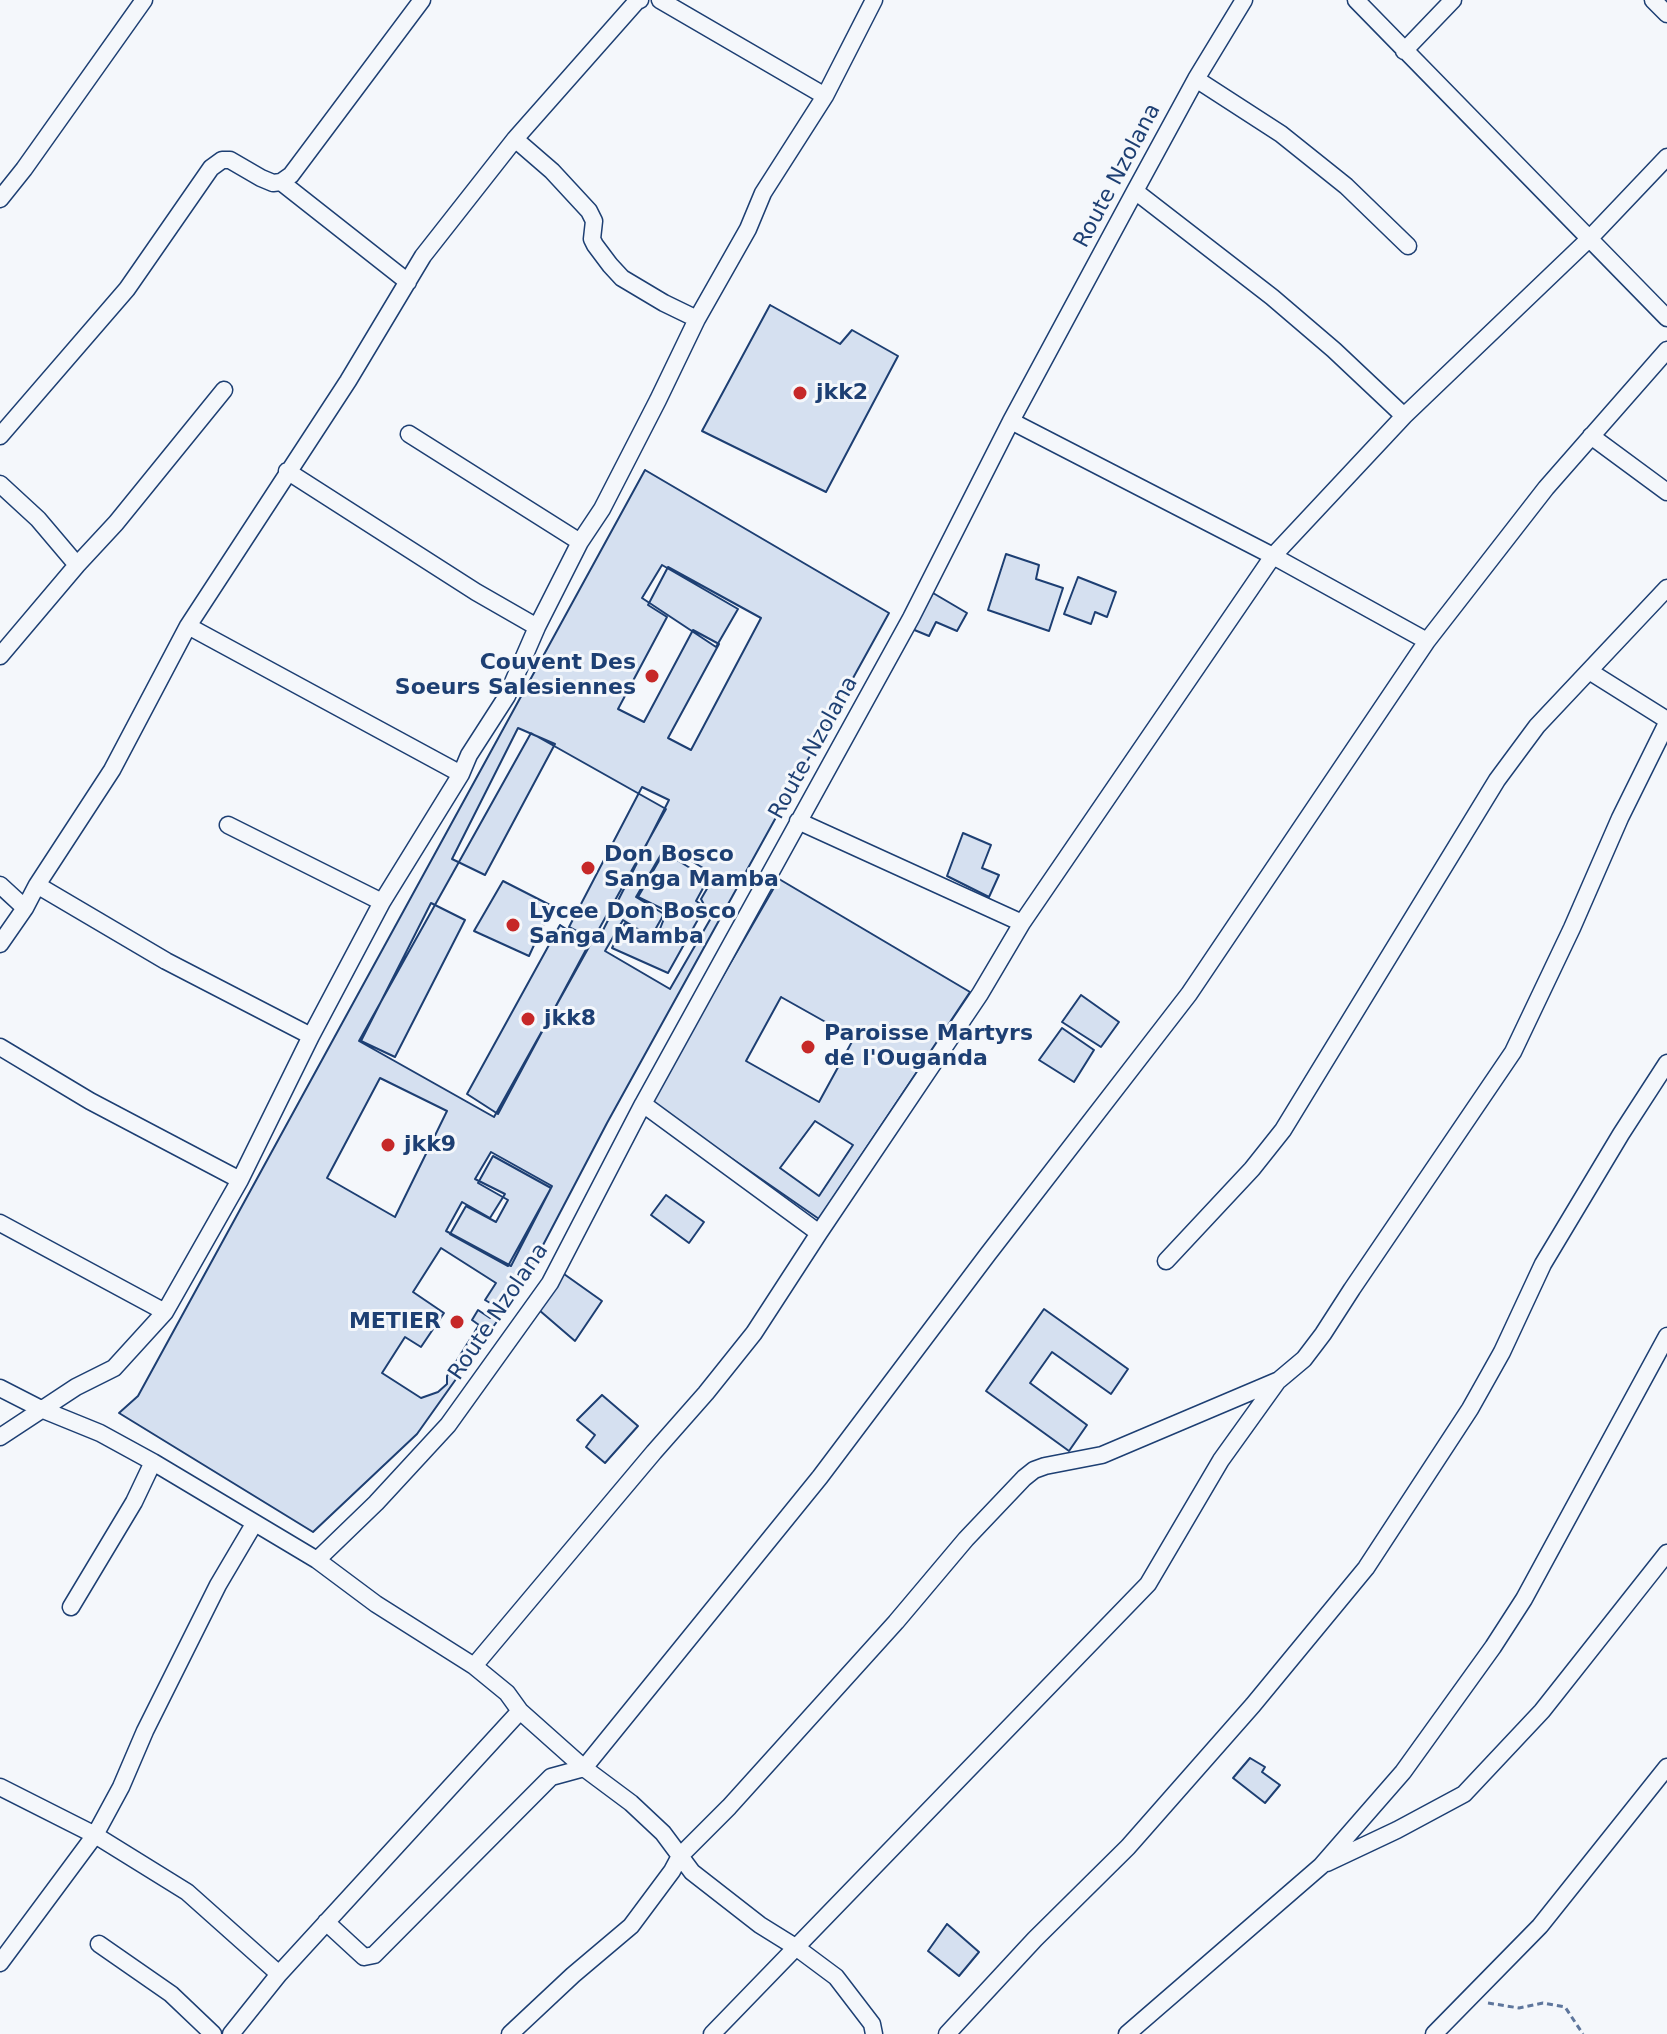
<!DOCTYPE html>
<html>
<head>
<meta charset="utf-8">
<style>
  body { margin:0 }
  canvas { display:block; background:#f4f7fb }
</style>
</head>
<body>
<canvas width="1667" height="2034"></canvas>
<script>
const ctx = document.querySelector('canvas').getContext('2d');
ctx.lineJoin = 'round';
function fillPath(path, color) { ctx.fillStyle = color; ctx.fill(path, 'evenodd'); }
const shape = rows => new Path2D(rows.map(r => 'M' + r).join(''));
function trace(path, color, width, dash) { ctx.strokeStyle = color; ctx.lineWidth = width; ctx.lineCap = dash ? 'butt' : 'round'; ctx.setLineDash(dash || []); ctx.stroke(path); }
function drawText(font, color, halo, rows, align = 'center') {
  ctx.font = font + ' "DejaVu Sans",sans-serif'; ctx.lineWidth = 6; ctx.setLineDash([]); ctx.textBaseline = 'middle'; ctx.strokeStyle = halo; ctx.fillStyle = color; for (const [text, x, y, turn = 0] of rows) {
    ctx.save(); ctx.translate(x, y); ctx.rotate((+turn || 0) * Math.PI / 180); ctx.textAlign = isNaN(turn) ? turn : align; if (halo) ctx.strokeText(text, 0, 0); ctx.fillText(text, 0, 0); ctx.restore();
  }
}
const building = shape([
  [770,305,840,344,852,330,898,356,826,492,702,431,770,305],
  [645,470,889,613,607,1123,520,1289,417,1434,313,1532,119,1413,138,1396,645,470],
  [1006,554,1039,565,1036,579,1063,588,1049,631,988,610,1006,554],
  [662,565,738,609,716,647,642,598,662,565],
  [668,567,761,618,691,750,668,738,719,644,693,630,644,722,618,709,667,617,648,605,668,567],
  [1078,577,1116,592,1107,617,1095,612,1091,624,1064,614,1078,577],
  [933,593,967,613,957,631,936,622,929,636,912,629,933,593],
  [518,728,555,744,485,875,452,859,518,728],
  [531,733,666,809,494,1117,359,1041,531,733],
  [642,787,669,800,597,942,569,927,642,787],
  [963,833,991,845,982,868,999,875,989,897,947,876,963,833],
  [666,846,715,875,701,899,711,918,670,989,605,951,623,920,651,937,664,914,636,897,666,846],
  [664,852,708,879,696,901,705,907,668,973,612,948,625,923,656,939,667,911,638,897,664,852],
  [779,879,970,992,819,1219,650,1102,779,879],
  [503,881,552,906,529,956,474,931,503,881],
  [431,903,465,920,395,1057,361,1041,431,903],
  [560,925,589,944,498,1114,467,1094,560,925],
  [1081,995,1119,1022,1101,1047,1062,1022,1081,995],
  [781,997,854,1038,819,1102,746,1061,781,997],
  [1062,1028,1094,1050,1074,1082,1039,1060,1062,1028],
  [380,1078,447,1111,395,1217,327,1178,380,1078],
  [815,1121,853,1145,819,1196,780,1168,815,1121],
  [491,1152,552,1186,511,1266,446,1231,462,1202,490,1218,505,1194,475,1179,491,1152],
  [493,1156,551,1188,508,1266,450,1234,466,1206,496,1222,508,1200,478,1183,493,1156],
  [666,1195,704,1222,689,1243,651,1215,666,1195],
  [441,1248,496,1283,485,1300,497,1307,490,1318,478,1310,472,1320,479,1325,447,1376,447,1384,438,1392,421,1398,382,1373,405,1337,421,1347,444,1313,413,1292,441,1248],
  [564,1274,602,1301,575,1341,539,1310,564,1274],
  [1044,1309,1128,1369,1111,1394,1052,1352,1030,1383,1087,1425,1069,1451,986,1391,1044,1309],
  [602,1395,638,1426,605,1463,586,1447,595,1435,577,1420,602,1395],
  [1250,1758,1265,1767,1262,1772,1280,1785,1265,1803,1233,1778,1250,1758],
  [947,1924,979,1952,959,1976,928,1951,947,1924]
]);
fillPath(building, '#d5e0f0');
trace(building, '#1d3f73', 2);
const street = shape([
  [660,0,825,96],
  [1356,0,1667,318],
  [1653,0,1667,14],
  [1404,51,1453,0],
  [1196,79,1281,134,1346,186,1408,246],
  [515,139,552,171,589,211,594,221,592,239,595,245,610,265,622,278,664,303,697,319],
  [281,182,408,282],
  [1135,191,1272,297,1334,350,1404,416],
  [0,199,24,169,144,0],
  [1011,421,1273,556,1427,641],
  [409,434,580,542],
  [0,436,127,289,211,168,222,160,230,160,261,178,273,183,281,182,291,175,422,0],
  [1591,436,1667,492],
  [287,471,476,592,537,627],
  [0,484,38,519,77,565],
  [188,626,461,774],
  [0,656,77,565,116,523,224,390],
  [1589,671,1667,720],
  [798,821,1022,923],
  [228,825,382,902],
  [0,885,25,908],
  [37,885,166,961,311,1036],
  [0,944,25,908,37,885,112,770,188,626,348,381,423,256,515,139,637,1,640,0],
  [0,1047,90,1101,240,1180],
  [643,1104,819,1233],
  [0,1223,165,1312],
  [1166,1261,1252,1169,1283,1130,1497,780,1537,726,1667,588],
  [0,1388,41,1409,100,1433,153,1462,317,1560,376,1604,474,1666,507,1693,520,1711,584,1768,631,1803,663,1833,692,1872,760,1925,797,1948,836,1977,872,2024,874,2034],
  [0,1437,76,1387,114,1368,165,1312,240,1180,311,1036,382,902,461,774,469,755,507,696,537,627,580,542,602,509,658,400,697,319,748,229,763,193,825,96,874,0],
  [317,1560,376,1503,448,1425,550,1283,643,1104,911,618,1011,421,1135,191,1196,79,1244,0],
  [71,1607,134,1502,153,1462],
  [474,1666,654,1452,706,1393,754,1333,819,1233,980,994,1022,923,1273,556,1404,416,1590,238,1667,157],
  [0,1787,95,1835,187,1892,279,1974],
  [1327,1863,1397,1830,1464,1794,1542,1711,1667,1553],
  [326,1922,364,1957,374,1955,551,1777,584,1768,820,1477,988,1254,1189,994,1427,641,1546,488,1667,350],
  [99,1944,171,1994,213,2034],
  [0,1963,95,1835,121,1787,145,1731,218,1585,254,1524],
  [231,2034,279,1974,520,1711],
  [510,2034,573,1975,631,1926,672,1871,680,1856,729,1807,896,1622,966,1539,1024,1478,1034,1470,1045,1466,1102,1455,1279,1380,1304,1359,1323,1334,1352,1289,1513,1052,1572,928,1620,818,1667,723],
  [712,2034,1148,1584,1221,1460,1277,1382],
  [947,2034,1035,1939,1128,1847,1253,1705,1366,1568,1470,1409,1502,1352,1543,1264,1621,1134,1667,1063],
  [1127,2034,1321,1866,1403,1772,1493,1647,1524,1599,1667,1336],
  [1434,2034,1540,1926,1667,1767]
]);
trace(street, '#1d3f73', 19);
trace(shape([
  [1488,2003,1519,2008,1543,2003,1565,2007,1583,2034]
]), '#5e769c', 3, [6, 4]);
trace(street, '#f4f7fb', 16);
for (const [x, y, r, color] of [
  [800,393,8,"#c62828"],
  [652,676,8,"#c62828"],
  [588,868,8,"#c62828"],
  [513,925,8,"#c62828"],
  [528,1019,8,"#c62828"],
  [808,1047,8,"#c62828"],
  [388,1145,8,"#c62828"],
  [457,1322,8,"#c62828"]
]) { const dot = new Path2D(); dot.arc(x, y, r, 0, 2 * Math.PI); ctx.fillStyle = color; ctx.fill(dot); trace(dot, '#f4f7fb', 3); }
drawText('22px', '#1d3f73', '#f4f7fb', [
  ["Route Nzolana",1118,176,-62],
  ["Route Nzolana",814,748,-61],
  ["Route Nzolana",499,1312,-56]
]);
drawText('bold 22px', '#1d3f73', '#f4f7fb', [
  ["jkk2",816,393],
  ["Couvent Des",636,663,"right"],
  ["Soeurs Salesiennes",636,688,"right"],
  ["Don Bosco",604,855],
  ["Sanga Mamba",604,880],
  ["Lycee Don Bosco",529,912],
  ["Sanga Mamba",529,937],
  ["jkk8",544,1019],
  ["Paroisse Martyrs",824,1034],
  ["de l'Ouganda",824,1059],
  ["jkk9",404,1145],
  ["METIER",441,1322,"right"]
], 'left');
</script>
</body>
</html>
